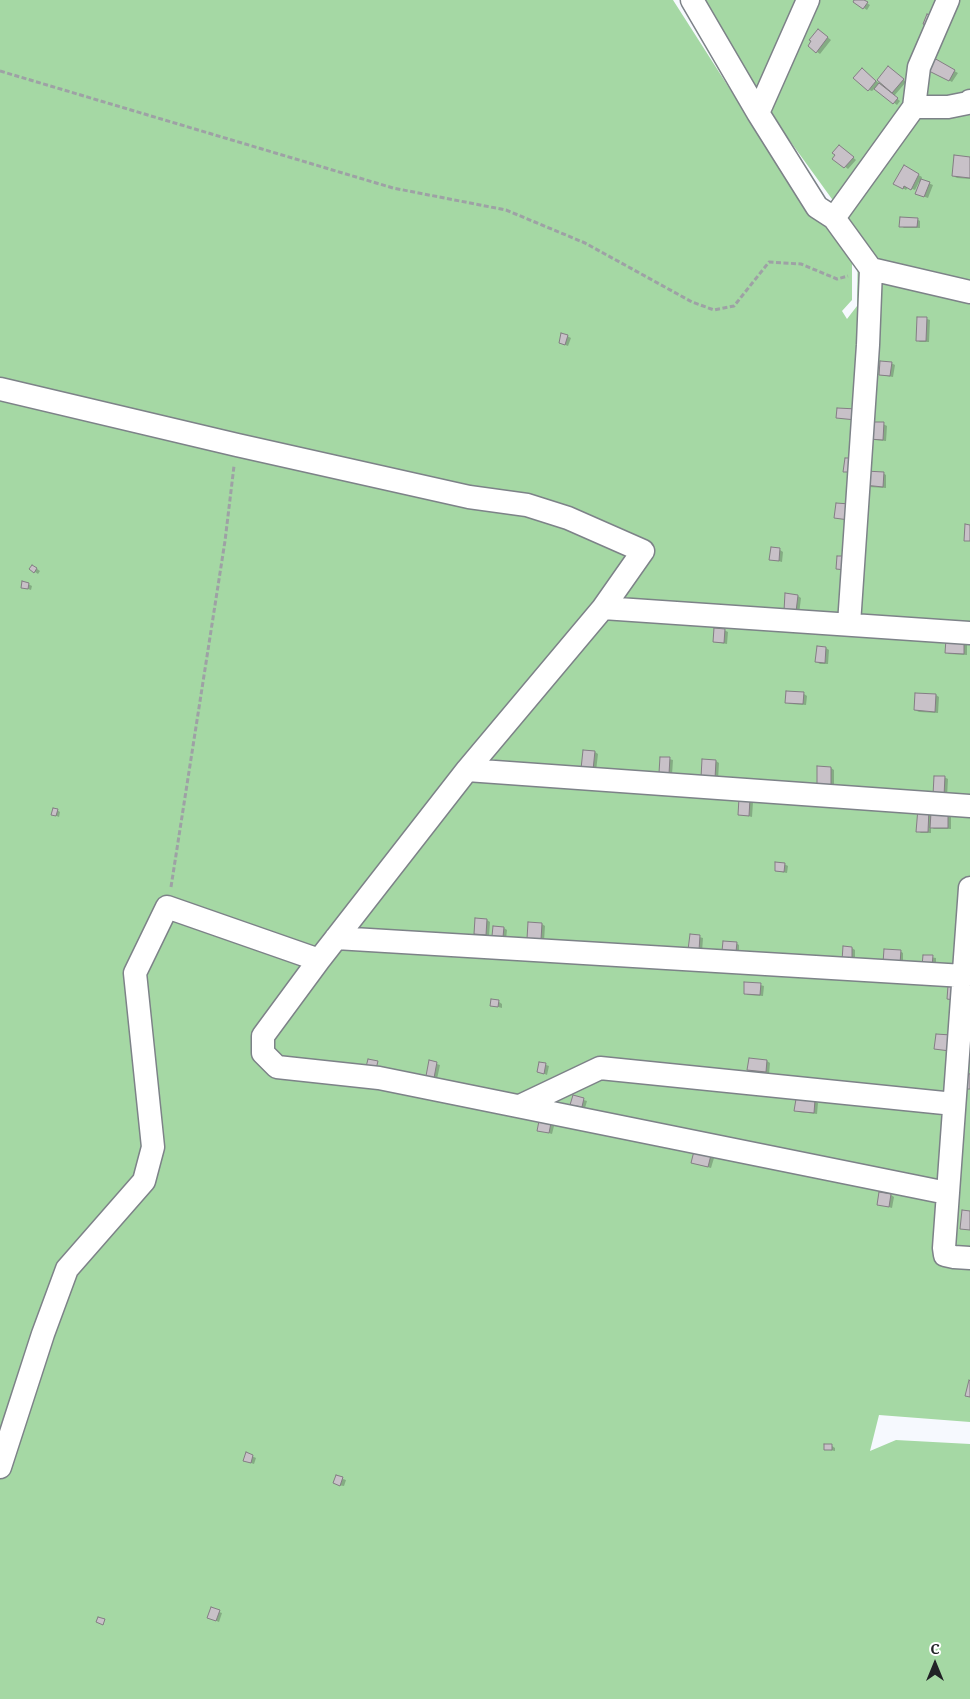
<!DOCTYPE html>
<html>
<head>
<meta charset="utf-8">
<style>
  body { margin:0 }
  #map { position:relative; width:970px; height:1699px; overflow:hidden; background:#f6f9fe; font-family:"Noto Serif",serif }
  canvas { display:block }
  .north { position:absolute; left:910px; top:1639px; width:50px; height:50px; -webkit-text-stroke:4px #fff; paint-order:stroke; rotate:0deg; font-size:14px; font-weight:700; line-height:20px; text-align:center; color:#212326 }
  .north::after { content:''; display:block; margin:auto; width:18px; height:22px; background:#212326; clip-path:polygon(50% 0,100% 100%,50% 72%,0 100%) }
</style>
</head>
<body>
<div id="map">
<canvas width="970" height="1699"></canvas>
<div class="north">С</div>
</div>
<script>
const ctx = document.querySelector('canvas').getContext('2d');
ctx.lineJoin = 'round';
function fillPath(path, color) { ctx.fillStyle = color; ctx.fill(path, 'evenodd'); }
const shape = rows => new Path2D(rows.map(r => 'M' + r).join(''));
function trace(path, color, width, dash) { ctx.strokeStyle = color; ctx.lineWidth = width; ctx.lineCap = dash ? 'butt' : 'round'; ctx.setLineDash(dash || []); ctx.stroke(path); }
fillPath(shape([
  [0,0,673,0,758,133,836,227,852,258,852,300,842,311,847,319,857,306,858,235,782,130,705,0,970,0,970,1422,879,1415,870,1451,896,1440,970,1444,970,1699,0,1699]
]), '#a5d8a4');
fillPath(shape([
  [856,0,862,0,870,5,867,10,855,2],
  [821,32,831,40,820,54,809,46],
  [934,60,958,73,952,82,929,69],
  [862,69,880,84,891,70,906,82,894,96,900,101,897,105,875,88,872,91,869,90],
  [843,149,856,160,848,169,834,158],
  [970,158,970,179,957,178,953,176],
  [904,167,922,177,921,180,933,185,928,198,920,195,921,182,919,182,915,190,908,187,906,190,895,183],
  [917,219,920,221,920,228,904,228,901,226],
  [927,319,930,320,929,342,920,342,917,340],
  [567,336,571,338,568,346,560,343],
  [891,363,895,365,893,377,880,375],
  [883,424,887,426,886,441,874,440,871,438],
  [883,473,886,475,886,488,869,487,866,485],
  [780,550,783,552,782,562,771,559],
  [33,566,40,571,38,574,31,569],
  [28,584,32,586,31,590,22,587],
  [798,596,801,598,799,614,788,613],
  [724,630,728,632,727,644,714,642],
  [947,640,967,643,967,655,949,654,946,652],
  [826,648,829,650,828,664,820,664,817,662],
  [804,694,807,696,806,705,790,704,786,702],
  [936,695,939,697,938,713,919,712,915,710],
  [595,752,598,754,596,771,585,770],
  [669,759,673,760,672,775,663,774],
  [716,761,719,763,718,780,706,779],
  [831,768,834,770,834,786,822,785],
  [944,777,948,779,947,797,938,797],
  [750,800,753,802,752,817,739,814],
  [57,810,60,812,59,817,52,814],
  [919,810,951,817,951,829,934,829,931,827,931,833,921,833,918,831],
  [784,864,788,866,787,873,776,871],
  [487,920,490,922,489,936,475,933],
  [542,924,545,926,544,941,528,938],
  [504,928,507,930,506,939,493,936],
  [691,935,703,938,702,952,693,951],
  [736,943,739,945,739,953,727,952],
  [852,948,855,950,855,963,847,963],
  [900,951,903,953,903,965,888,964],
  [924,956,936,958,936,968],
  [760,985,764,986,763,996,748,995,745,993],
  [499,1002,502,1004,502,1008,491,1005],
  [750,1059,767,1061,770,1063,769,1074,752,1072,748,1070],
  [430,1062,440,1065,437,1079,430,1077],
  [546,1065,549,1066,547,1075,538,1071],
  [574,1097,587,1101,585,1108,572,1104],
  [815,1101,818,1103,817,1114,799,1112,796,1110],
  [551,1125,554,1126,552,1134,538,1130],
  [710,1157,714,1158,711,1168,696,1164],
  [891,1195,894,1197,892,1208,878,1204],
  [832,1446,835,1448,835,1451,825,1449],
  [247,1454,256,1458,254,1464,248,1462],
  [337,1477,346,1480,344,1486,338,1485],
  [219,1612,222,1613,219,1622,212,1619]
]), '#0003');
const building = shape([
  [854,0,864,0,868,2,863,9,853,2,854,0],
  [927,14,936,18,931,28,923,24,927,14],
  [818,29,828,37,816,53,808,46,811,41,809,40,818,29],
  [934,58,955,70,949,81,927,70,934,58],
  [888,66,904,79,892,93,877,80,888,66],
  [862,68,876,81,868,91,853,78,862,68],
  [879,83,898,98,893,104,874,89,879,83],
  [839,145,854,157,844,168,832,159,835,155,832,153,839,145],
  [954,155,970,157,970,178,952,176,954,155],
  [904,165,919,174,911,190,904,186,903,189,893,184,904,165],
  [921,179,930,182,924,197,915,194,921,179],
  [900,217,918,218,917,227,899,227,900,217],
  [917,317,927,317,926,341,916,341,917,317],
  [561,333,568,335,565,345,559,343,561,333],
  [880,361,892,362,890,376,879,375,880,361],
  [837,408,857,409,856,420,836,418,837,408],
  [871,422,884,422,883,440,869,439,871,422],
  [845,458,855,458,854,472,843,472,845,458],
  [865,471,884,472,883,487,864,485,865,471],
  [836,503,850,504,849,520,834,518,836,503],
  [965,524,970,525,970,541,964,541,965,524],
  [771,547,780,548,779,561,769,560,771,547],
  [837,556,847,556,846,570,836,569,837,556],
  [32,565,37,568,34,573,29,569,32,565],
  [22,581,29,583,28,589,21,588,22,581],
  [785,593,798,595,796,612,784,611,785,593],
  [714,628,725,629,724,643,713,642,714,628],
  [946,639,964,640,964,654,945,653,946,639],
  [817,646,826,647,825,663,815,662,817,646],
  [786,691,804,692,803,704,785,703,786,691],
  [915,693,936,694,935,712,914,710,915,693],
  [583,750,595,751,593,770,581,769,583,750],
  [660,757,670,757,669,774,659,773,660,757],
  [702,759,716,760,715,779,701,778,702,759],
  [817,766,831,767,831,785,817,784,817,766],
  [934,776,945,776,944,796,933,795,934,776],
  [739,798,750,799,749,816,738,815,739,798],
  [53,808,58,809,56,816,51,815,53,808],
  [918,808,929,809,928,832,916,832,918,808],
  [931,813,948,814,948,828,930,828,931,813],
  [775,862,785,863,784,872,775,871,775,862],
  [475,918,487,919,486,935,474,934,475,918],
  [528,922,542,923,541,940,527,939,528,922],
  [493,926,504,927,503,937,492,936,493,926],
  [690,934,700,935,699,951,688,950,690,934],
  [723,941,737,942,736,952,722,951,723,941],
  [843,946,852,947,852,962,842,961,843,946],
  [884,949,901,950,900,964,883,963,884,949],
  [923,955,933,955,932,967,922,966,923,955],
  [744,982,761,983,760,995,744,994,744,982],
  [948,986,955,987,954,1000,947,999,948,986],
  [491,999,499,1000,498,1007,490,1006,491,999],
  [936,1034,951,1035,950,1051,934,1049,936,1034],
  [749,1058,767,1060,766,1072,747,1070,749,1058],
  [368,1059,378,1061,376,1069,366,1067,368,1059],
  [429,1060,437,1062,434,1078,426,1076,429,1060],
  [539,1062,546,1063,544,1074,537,1072,539,1062],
  [966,1073,970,1074,970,1089,964,1089,966,1073],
  [797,1093,815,1100,814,1113,794,1111,797,1093],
  [573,1095,584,1098,582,1107,570,1105,573,1095],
  [539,1121,551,1123,549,1133,537,1131,539,1121],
  [694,1151,711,1155,708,1167,691,1163,694,1151],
  [879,1192,891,1194,889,1207,877,1205,879,1192],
  [962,1210,970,1211,970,1230,960,1229,962,1210],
  [969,1380,970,1381,970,1397,965,1396,969,1380],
  [824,1444,832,1444,832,1450,824,1450,824,1444],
  [246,1452,253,1455,251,1463,243,1461,246,1452],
  [336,1475,343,1477,340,1486,333,1483,336,1475],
  [211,1607,220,1610,216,1621,207,1618,211,1607],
  [98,1617,105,1619,103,1625,96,1622,98,1617]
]);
fillPath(building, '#c8c1c8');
trace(building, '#847e84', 1);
const minor = shape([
  [692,0,758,113,817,207,834,218,914,107,948,107,968,103,970,101],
  [914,107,919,67,948,0],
  [758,113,808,0],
  [834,218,871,269,970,292],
  [0,389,237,445,469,497,527,505,568,518,643,551,603,608,970,633],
  [849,624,868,345,871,269],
  [467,770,970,806],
  [970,888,944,1248,945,1255,954,1257,970,1258],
  [336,938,964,976],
  [319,960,263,1036,263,1053,277,1067,379,1078,947,1193],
  [520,1106,600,1068,954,1104],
  [0,1467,43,1334,67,1269,144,1181,153,1147,135,973,167,907,319,960,467,770,603,608]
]);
trace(minor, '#7d8288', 25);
trace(shape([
  [0,71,393,188,506,210,585,243,692,302,714,310,734,306,769,262,801,264,837,279,848,276],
  [171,887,225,541,234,466]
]), '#9ea1a5', 3, [5, 2.5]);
trace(minor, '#fff', 22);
</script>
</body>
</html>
